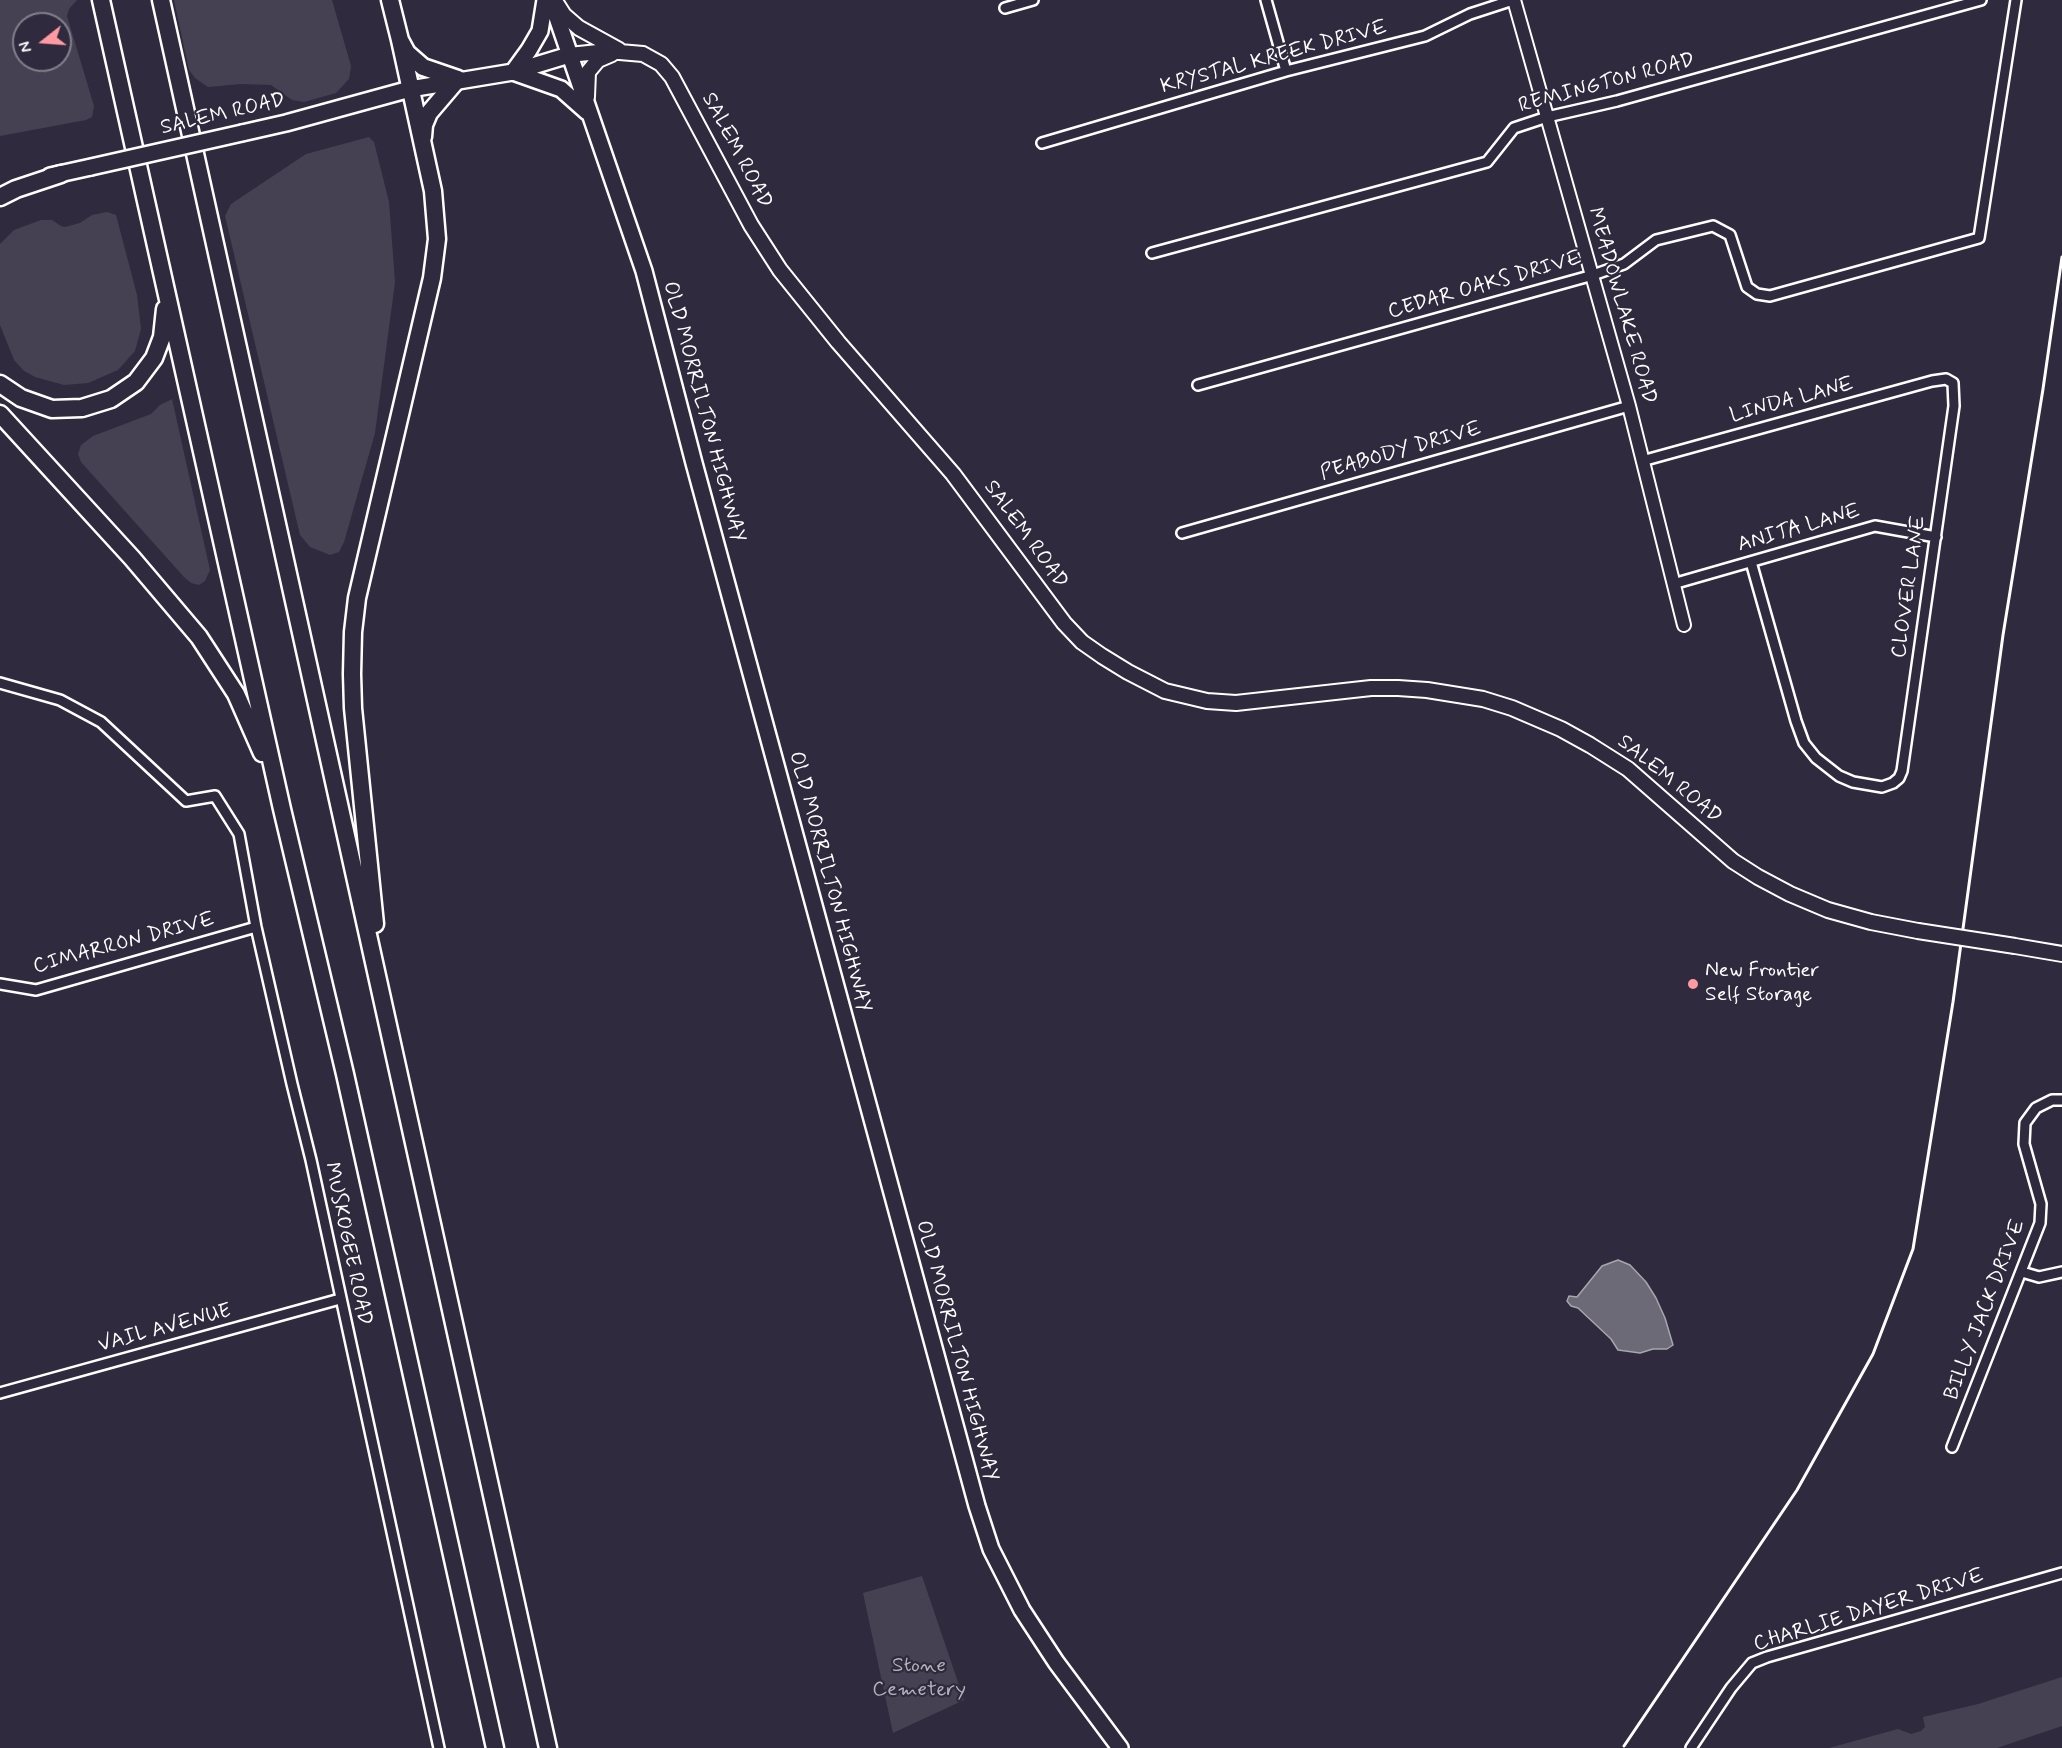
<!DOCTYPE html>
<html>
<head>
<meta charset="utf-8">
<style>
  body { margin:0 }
  #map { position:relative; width:2062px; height:1748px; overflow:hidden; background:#2f2a3d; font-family:Mynerve,sans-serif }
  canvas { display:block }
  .north { position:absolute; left:12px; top:12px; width:60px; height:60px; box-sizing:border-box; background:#2f2a3d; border:2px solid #827f8b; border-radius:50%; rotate:253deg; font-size:16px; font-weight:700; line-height:24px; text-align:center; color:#fff }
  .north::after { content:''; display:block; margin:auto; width:21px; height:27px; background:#ff9aa2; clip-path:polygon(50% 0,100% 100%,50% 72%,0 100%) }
</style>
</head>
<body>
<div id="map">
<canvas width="2062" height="1748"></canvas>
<div class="north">N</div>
</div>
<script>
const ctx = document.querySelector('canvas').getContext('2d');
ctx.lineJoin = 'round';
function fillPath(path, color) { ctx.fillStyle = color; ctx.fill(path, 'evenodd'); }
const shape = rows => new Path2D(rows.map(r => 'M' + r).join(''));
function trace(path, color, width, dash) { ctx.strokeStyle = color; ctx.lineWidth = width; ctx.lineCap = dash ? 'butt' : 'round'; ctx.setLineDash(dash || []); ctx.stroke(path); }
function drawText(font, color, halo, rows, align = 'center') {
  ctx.font = font + ' Mynerve,sans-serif'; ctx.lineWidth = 4.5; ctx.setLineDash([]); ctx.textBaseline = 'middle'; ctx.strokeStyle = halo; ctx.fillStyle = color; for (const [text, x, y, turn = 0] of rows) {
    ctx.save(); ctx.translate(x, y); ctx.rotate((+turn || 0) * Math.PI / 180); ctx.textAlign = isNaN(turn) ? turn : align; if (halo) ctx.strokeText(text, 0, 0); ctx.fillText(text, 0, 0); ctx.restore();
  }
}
fillPath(shape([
  [0,0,77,0,69,9,67,16,94,106,92,117,86,120,0,136],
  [24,24,60,24,60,60,24,60],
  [174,0,332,0,351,66,349,79,336,93,304,102,292,100,271,85,241,84,208,87,195,78,189,70],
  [369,137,374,142,389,202,395,282,375,433,344,542,339,552,330,555,310,547,300,535,225,216,231,204,306,154],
  [107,212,116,215,137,295,141,329,135,351,118,370,88,383,64,385,35,377,24,371,14,360,0,325,0,244,14,230,41,220,52,220,61,226,65,227,80,223,92,215],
  [172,399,210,570,205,581,199,585,191,583,184,577,81,462,78,454,81,445,93,436,151,414,160,405],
  [922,1576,964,1700,893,1733,863,1593],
  [2062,1677,2062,1726,1997,1748,1829,1748,1898,1729,1911,1734,1921,1731,1925,1727,1923,1717,1978,1704]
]), '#464152');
const water = shape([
  [1618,1260,1630,1265,1646,1282,1656,1298,1665,1318,1673,1345,1667,1349,1653,1349,1640,1353,1618,1350,1611,1339,1578,1308,1571,1306,1567,1301,1569,1296,1577,1297,1602,1266,1618,1260]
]);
fillPath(water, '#6d6a77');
trace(water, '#a7a6ad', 1.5);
const minor = shape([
  [1266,0,1286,71],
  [1005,8,1033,0],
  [1042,143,1286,71,1425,36,1470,14,1513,0],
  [1152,253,1487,162,1514,128,1547,117,1617,101,1981,0],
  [1198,385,1593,275,1624,264,1656,240,1713,226,1730,235,1747,287,1757,294,1770,296,1979,238,2016,0],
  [1642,461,1932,381,1946,379,1953,383,1954,406,1902,771,1899,778,1893,783,1882,787,1853,782,1839,776,1816,758,1804,743,1796,721,1751,562],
  [1182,533,1629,406],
  [1673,584,1875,526,1936,537],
  [0,683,60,700,101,722,186,801,215,796,239,834,256,927,292,1084,311,1160,439,1748],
  [0,984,36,990,256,927],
  [2022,1272,2039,1277,2062,1272],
  [0,1393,340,1299],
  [1952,1447,2040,1223,2041,1204,2024,1144,2025,1123,2036,1108,2052,1100,2062,1100],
  [1691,1748,1731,1688,1752,1663,1767,1657,2062,1573]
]);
const tertiary = shape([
  [1514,0,1629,406,1684,625]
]);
const secondary = shape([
  [555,1,564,15,579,28,619,50],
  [569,55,608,51,643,54,661,64,672,77,751,225,780,270,838,342,953,474,1064,623,1082,642,1102,656,1128,672,1165,691,1207,701,1236,703,1371,688,1398,688,1427,690,1483,699,1512,708,1561,729,1590,745,1628,769,1733,861,1758,877,1790,894,1828,910,1871,922,1918,931],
  [587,97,588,72,598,60,612,54],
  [2015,946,2062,954]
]);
const primary = shape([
  [545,0,540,31,529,50,513,72,561,89,587,112],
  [551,0,644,271,694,463,977,1506,991,1549,1022,1610,1056,1662,1120,1748],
  [242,133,286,123,410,89,513,72,569,55],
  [50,176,91,167]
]);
const motorway = shape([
  [101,0,282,809,345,1074,495,1748],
  [161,0,548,1748],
  [390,0,400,40,407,53,423,67,458,79,429,113,424,125,423,137],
  [0,197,16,189,61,174],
  [0,384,21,398,52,409,82,408,111,399,136,382,154,358,162,337,165,309],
  [0,414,132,558,199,637,236,694,262,753],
  [375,924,353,708,352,674,353,632,357,598,432,278,437,239,433,191,400,40]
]);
trace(minor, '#fff', 14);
trace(tertiary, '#fff', 16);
trace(secondary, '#fff', 18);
trace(primary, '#fff', 20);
trace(motorway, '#fff', 21);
trace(minor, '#2f2a3d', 9);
trace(tertiary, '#2f2a3d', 12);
trace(secondary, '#2f2a3d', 14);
trace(primary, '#2f2a3d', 15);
trace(motorway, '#2f2a3d', 16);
trace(shape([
  [1624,1746,1797,1490,1873,1354,1913,1249,1953,1002,2003,635,2043,389,2062,257]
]), '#fff', 3);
const secondaryBridge = shape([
  [1918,931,2015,946]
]);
const primaryBridge = shape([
  [91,167,242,133]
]);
trace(secondaryBridge, '#fff', 18, []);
trace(primaryBridge, '#fff', 20, []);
trace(secondaryBridge, '#2f2a3d', 14);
trace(primaryBridge, '#2f2a3d', 15);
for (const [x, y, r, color] of [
  [1693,984,6,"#ff9aa2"]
]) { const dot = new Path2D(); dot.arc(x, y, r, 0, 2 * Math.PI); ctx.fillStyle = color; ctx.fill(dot); trace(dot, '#2f2a3d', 2); }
drawText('21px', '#fff', '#2f2a3d', [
  ["KRYSTAL KREEK DRIVE",1274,58,-15],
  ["REMINGTON ROAD",1607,84,-15],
  ["SALEM ROAD",223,115,-13],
  ["SALEM ROAD",736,151,62],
  ["CEDAR OAKS DRIVE",1485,286,-16],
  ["MEADOWLAKE ROAD",1621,306,74],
  ["LINDA LANE",1792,401,-15],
  ["OLD MORRILTON HIGHWAY",703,412,75],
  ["PEABODY DRIVE",1401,452,-16],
  ["ANITA LANE",1799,529,-16],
  ["SALEM ROAD",1025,535,54],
  ["CLOVER LANE",1910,587,-82],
  ["SALEM ROAD",1669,780,39],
  ["OLD MORRILTON HIGHWAY",829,882,75],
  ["CIMARRON DRIVE",124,944,-15],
  ["MUSKOGEE ROAD",347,1244,78],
  ["BILLY JACK DRIVE",1986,1310,-69],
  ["VAIL AVENUE",165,1329,-15],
  ["OLD MORRILTON HIGHWAY",956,1351,75],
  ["CHARLIE DAYER DRIVE",1869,1611,-17]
]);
drawText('21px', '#fff', '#2f2a3d', [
  ["New Frontier",1705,972],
  ["Self Storage",1705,996]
], 'left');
drawText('21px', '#b5b3ba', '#2f2a3d', [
  ["Stone",919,1667],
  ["Cemetery",919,1691]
]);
</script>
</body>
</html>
